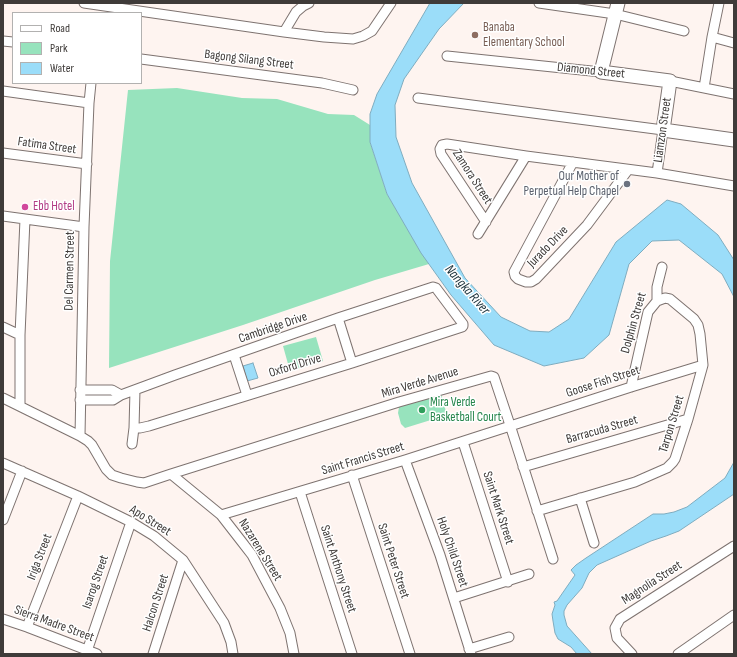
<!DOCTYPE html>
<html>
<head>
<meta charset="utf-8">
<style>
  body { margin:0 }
  #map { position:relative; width:737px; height:657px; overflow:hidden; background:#fef4f0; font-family:"Sofia Sans Condensed",sans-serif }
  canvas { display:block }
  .frame { position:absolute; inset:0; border:4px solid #3f3b39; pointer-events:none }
  .legend { position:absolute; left:12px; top:12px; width:130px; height:72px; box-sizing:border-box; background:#fff; border:1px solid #b2b1b0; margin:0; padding:5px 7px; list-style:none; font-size:12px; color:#3f3b39 }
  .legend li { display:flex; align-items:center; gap:8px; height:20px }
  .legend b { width:20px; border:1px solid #b2b1b0 }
</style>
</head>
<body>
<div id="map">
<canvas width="737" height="657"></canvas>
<div class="frame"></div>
<ul class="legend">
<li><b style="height:5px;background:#fff"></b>Road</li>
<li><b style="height:11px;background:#97e3bd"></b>Park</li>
<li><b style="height:11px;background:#9bddf9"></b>Water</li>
</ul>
</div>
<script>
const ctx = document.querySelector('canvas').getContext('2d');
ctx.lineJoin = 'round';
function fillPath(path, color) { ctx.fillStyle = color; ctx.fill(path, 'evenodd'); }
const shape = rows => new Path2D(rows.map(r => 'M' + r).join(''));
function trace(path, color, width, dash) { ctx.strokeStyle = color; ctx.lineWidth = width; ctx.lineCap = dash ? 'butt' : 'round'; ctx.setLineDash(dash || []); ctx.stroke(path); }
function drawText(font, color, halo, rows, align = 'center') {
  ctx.font = font + ' "Sofia Sans Condensed",sans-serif'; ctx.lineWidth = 3; ctx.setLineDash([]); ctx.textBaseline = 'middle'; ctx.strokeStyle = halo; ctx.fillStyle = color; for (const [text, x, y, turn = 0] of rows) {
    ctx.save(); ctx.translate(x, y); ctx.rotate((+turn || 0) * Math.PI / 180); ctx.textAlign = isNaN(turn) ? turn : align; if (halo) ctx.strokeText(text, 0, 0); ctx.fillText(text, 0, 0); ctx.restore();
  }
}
fillPath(shape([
  [177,88,242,98,277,99,328,114,354,115,370,125,370,142,387,194,429,264,375,280,243,325,109,368,110,261,128,90],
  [316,337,323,361,290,371,283,346],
  [441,394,447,415,405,428,401,424,398,413,399,407]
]), '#97e3bd');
const water = shape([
  [430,3,464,3,439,29,404,79,395,105,396,137,412,183,465,278,501,317,530,331,549,332,569,319,616,242,667,200,681,204,718,235,734,260,734,297,722,274,679,240,652,241,629,264,609,335,584,358,544,366,494,345,451,295,421,253,387,194,370,142,370,114,377,94,430,3],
  [253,363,258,378,247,381,243,366,253,363],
  [734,462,734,494,679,531,666,536,651,541,597,565,589,573,582,588,567,605,564,611,564,615,567,626,592,654,577,654,571,647,558,639,555,633,553,621,552,614,555,605,554,602,557,601,575,575,571,570,576,565,586,558,653,514,664,514,674,512,687,507,725,478,734,462]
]);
fillPath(water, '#9bddf9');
trace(water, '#7facbf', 1);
const street = shape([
  [84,3,284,32,324,37,353,39,363,36,372,31,391,3],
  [539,3,615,14,684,31],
  [284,32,296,12,303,6,309,3],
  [712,37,734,43],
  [3,41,13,42],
  [447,56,601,72],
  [141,59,322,83,353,90],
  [670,81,734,94],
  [704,88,712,37,719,3],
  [3,91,89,103],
  [418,98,663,130,657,173],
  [3,153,87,164],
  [573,162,514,272,515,276,518,279,526,282,531,282,536,279,587,225,628,170],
  [3,216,84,227],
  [486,222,441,154,440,149,442,145,447,144,526,156,657,173,734,186],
  [478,234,526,156],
  [338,318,352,363],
  [3,327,20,335],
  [234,355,247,395],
  [631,387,648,312,657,301,657,287,662,267],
  [80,390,112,390,121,395],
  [3,398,80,436,88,441,92,445,106,469,112,475,121,478,137,482,144,483,171,474,221,515,242,542,252,555,280,608,290,633,294,654],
  [80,400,113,400,121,395,175,375,338,318,433,287,436,288,463,324,463,326,462,327,352,363,149,426,140,428,134,428],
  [20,406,20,335,25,219],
  [80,436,84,227,89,103,91,83],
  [463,442,508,582],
  [132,444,134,428,135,390],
  [405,460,440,555,471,654],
  [3,463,78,496,131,522,154,536,183,560,224,623,231,642,233,654],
  [523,467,688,419],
  [171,474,399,402,491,376,494,377,510,425,553,559],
  [352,475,410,654],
  [300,492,352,654],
  [580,498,594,543],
  [537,511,635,482,667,468,673,462,675,459,688,419,703,365,700,334,698,325,694,319,670,299,665,298,657,301],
  [221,515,405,460,631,387,703,365],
  [3,520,22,471],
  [454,598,529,574],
  [3,619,27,627,97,654],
  [27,627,78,496],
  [469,649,509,637],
  [87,651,131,522],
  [153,654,183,560],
  [632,654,617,638,615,628,620,619,734,546],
  [678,654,734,615]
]);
const secondary = shape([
  [618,3,601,72,670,81,663,130,734,140]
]);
trace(street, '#7e7370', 11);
trace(secondary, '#7e7370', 15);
trace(street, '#fff', 9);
trace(secondary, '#fff', 13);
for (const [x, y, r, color] of [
  [475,35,4,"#8d6e63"],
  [627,184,4,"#6b7280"],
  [25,207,4,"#d1479c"],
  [422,410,4,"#2e9e5b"]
]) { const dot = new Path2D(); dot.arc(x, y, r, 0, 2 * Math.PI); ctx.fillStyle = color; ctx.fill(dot); trace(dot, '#fff', 1.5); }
drawText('13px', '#785e54', '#fff', [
  ["Banaba",483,28],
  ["Elementary School",483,43]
], 'left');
drawText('13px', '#3f3b39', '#fff', [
  ["Bagong Silang Street",249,60,7],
  ["Diamond Street",591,71,6],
  ["Liamzon Street",663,130,-82],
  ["Fatima Street",47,146,8],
  ["Zamora Street",472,177,57],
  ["Jurado Drive",548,247,-46],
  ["Del Carmen Street",70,271,-89],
  ["Dolphin Street",634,323,-74],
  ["Cambridge Drive",273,328,-19],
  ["Oxford Drive",295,366,-17],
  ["Goose Fish Street",603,382,-18],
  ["Mira Verde Avenue",420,383,-17],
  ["Tarpon Street",672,424,-73],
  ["Barracuda Street",602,430,-16],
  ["Saint Francis Street",363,459,-17],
  ["Saint Mark Street",498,508,72],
  ["Apo Street",150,521,32],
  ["Nazarene Street",260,550,58],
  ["Holy Child Street",452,552,71],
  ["Iriga Street",40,557,-69],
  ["Saint Peter Street",393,561,72],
  ["Saint Anthony Street",338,569,72],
  ["Isarog Street",96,582,-71],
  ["Magnolia Street",652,583,-33],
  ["Halcon Street",156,603,-72],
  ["Sierra Madre Street",54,624,20]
]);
drawText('13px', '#5b616d', '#fff', [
  ["Our Mother of",619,177],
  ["Perpetual Help Chapel",619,192]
], 'right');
drawText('13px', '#b23c85', '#fff', [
  ["Ebb Hotel",33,207]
], 'left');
drawText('13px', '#27864d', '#fff', [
  ["Mira Verde",430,403],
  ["Basketball Court",430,418]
], 'left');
drawText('italic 14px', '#20363f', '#fff', [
  ["Nangka River",467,290,49]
]);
</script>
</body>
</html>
